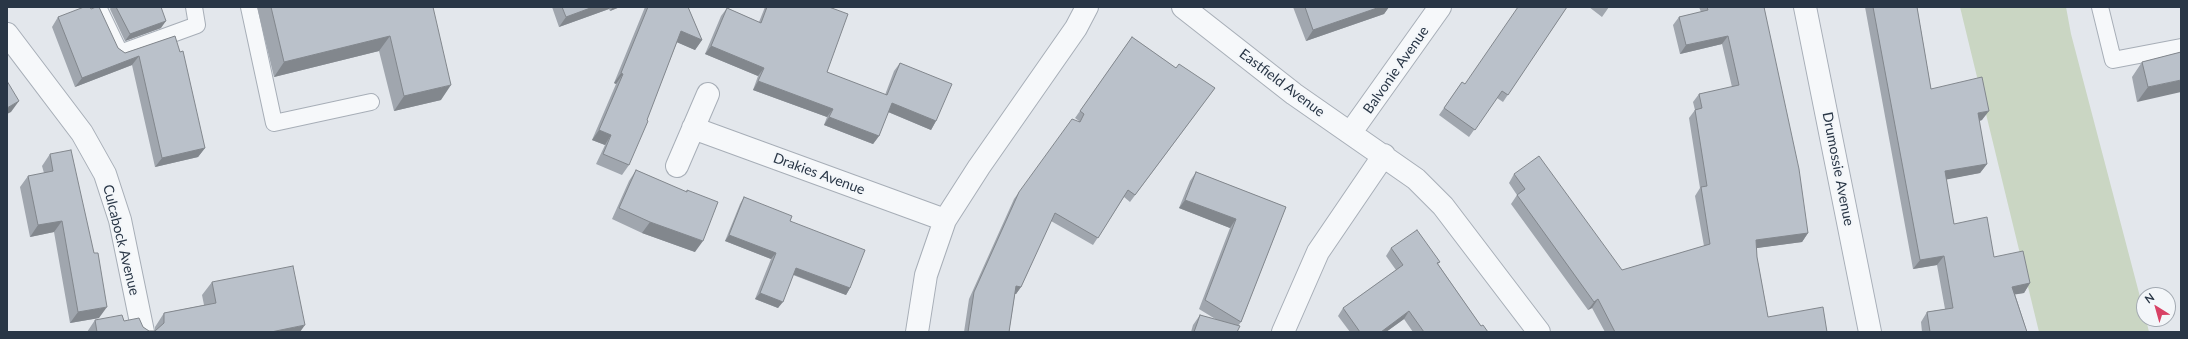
<!DOCTYPE html>
<html>
<head>
<meta charset="utf-8">
<style>
  body { margin:0 }
  #map { position:relative; width:2188px; height:339px; overflow:hidden; background:#e3e7ec; font-family:Lato,sans-serif }
  canvas { display:block }
  .frame { position:absolute; inset:0; border:8px solid #293646; pointer-events:none }
  .north { position:absolute; left:2136px; top:287px; width:40px; height:40px; box-sizing:border-box; background:#f3f6f9; border:1px solid #a2a9b1; border-radius:50%; rotate:323deg; font-size:11px; font-weight:700; line-height:16px; text-align:center; color:#293646 }
  .north::after { content:''; display:block; margin:auto; width:14px; height:18px; background:#d84165; clip-path:polygon(50% 0,100% 100%,50% 72%,0 100%) }
</style>
</head>
<body>
<div id="map">
<canvas width="2188" height="339"></canvas>
<div class="frame"></div>
<div class="north">N</div>
</div>
<script>
const ctx = document.querySelector('canvas').getContext('2d');
ctx.lineJoin = 'round';
function fillPath(path, color) { ctx.fillStyle = color; ctx.fill(path, 'evenodd'); }
const shape = rows => new Path2D(rows.map(r => 'M' + r).join(''));
function trace(path, color, width, dash) { ctx.strokeStyle = color; ctx.lineWidth = width; ctx.lineCap = dash ? 'butt' : 'round'; ctx.setLineDash(dash || []); ctx.stroke(path); }
function drawText(font, color, halo, rows, align = 'center') {
  ctx.font = font + ' Lato,sans-serif'; ctx.lineWidth = 4; ctx.setLineDash([]); ctx.textBaseline = 'middle'; ctx.strokeStyle = halo; ctx.fillStyle = color; for (const [text, x, y, turn = 0] of rows) {
    ctx.save(); ctx.translate(x, y); ctx.rotate((+turn || 0) * Math.PI / 180); ctx.textAlign = isNaN(turn) ? turn : align; if (halo) ctx.strokeText(text, 0, 0); ctx.fillText(text, 0, 0); ctx.restore();
  }
}
fillPath(shape([
  [1960,7,2066,7,2071,34,2144,312,2144,319,2146,319,2149,332,2039,332]
]), '#cad6c3');
const lane = shape([
  [98,7,120,53,197,25,194,7],
  [249,7,274,123,371,102],
  [2100,7,2113,60,2181,47]
]);
const street = shape([
  [1183,7,1294,94,1416,179,1443,206,1539,332],
  [1805,7,1870,332],
  [7,34,82,133,105,174,120,220,143,332],
  [693,128,945,220],
  [1351,132,1440,7],
  [677,166,708,94],
  [917,332,926,275,945,220,979,167,1076,28,1087,7],
  [1283,332,1318,252,1384,155]
]);
trace(lane, '#a7aeb7', 18);
trace(street, '#a7aeb7', 24);
trace(lane, '#f6f8fa', 16);
trace(street, '#f6f8fa', 22);
fillPath(shape([
  [111,7,161,7,161,28,125,41,110,9],
  [257,7,433,7,441,100,394,111,379,51,274,77],
  [552,7,620,7,610,11,609,9,559,27],
  [645,7,688,7,702,40,695,50,677,42,629,165,622,175,596,164,605,145,592,140,616,84,614,83],
  [765,7,829,7,827,72,885,95,894,71,900,63,936,121,931,130,888,112,879,136,873,144,824,125,827,117,753,90,758,76,705,54,721,16,727,8,759,22],
  [1293,7,1389,7,1384,14,1306,41],
  [1567,7,1503,102,1497,98,1469,137,1439,115,1462,82,1465,84],
  [1589,7,1609,7,1602,17],
  [1699,7,1764,7,1808,233,1802,242,1756,248,1757,257,1768,317,1827,332,1605,332,1592,308,1588,310,1511,204,1517,195,1509,183,1514,174,1622,270,1704,246,1695,196,1700,188,1689,118,1695,110,1693,102,1699,94,1732,87,1722,44,1680,54,1673,25,1679,17,1701,12],
  [1865,7,1917,7,1931,89,1982,120,1979,121,1987,164,1980,173,1946,179,1954,224,1994,257,2030,283,2024,293,2015,294,2027,332,1922,332,1921,322,1927,312,1945,309,1937,265,1913,269],
  [91,9,118,48,125,53,175,36,205,148,198,157,155,167,132,65,75,87,52,27,58,17],
  [1132,37,1176,68,1215,88,1130,202,1124,197,1093,245,1051,221,1021,287,1016,294,1015,294,1009,332,964,332,969,299,1014,199,1019,192,1079,122,1079,121,1075,118],
  [2181,52,2137,102,2132,77,2142,62],
  [50,154,99,318,70,323,54,232,30,237,20,187,28,176,44,173,42,166],
  [636,170,686,192,687,190,695,252,642,233,612,219,629,181],
  [1196,172,1286,207,1241,322,1238,326,1237,332,1191,332,1193,325,1200,315,1217,320,1199,309,1230,228,1179,208,1190,181],
  [744,197,790,221,850,288,846,295,793,275,778,308,755,299,771,259,725,241,740,204],
  [1391,248,1440,262,1438,264,1481,326,1488,332,1413,332,1404,319,1386,332,1350,332,1338,316,1343,308,1396,270,1386,256],
  [212,282,300,332,87,332,95,320,124,321,143,327,149,331,155,331,155,327,164,313,204,305,202,295]
]), '#a0a6ae');
fillPath(shape([
  [593,7,610,7,609,9,559,27,566,17],
  [613,7,620,7,610,11],
  [1380,7,1389,7,1384,14,1306,41,1313,30],
  [166,21,161,28,125,41,130,34],
  [681,31,702,40,695,50,674,41],
  [390,36,379,51,274,77,284,62],
  [1728,36,1722,44,1680,54,1686,45],
  [711,46,764,68,758,76,705,54],
  [139,56,132,65,75,87,82,78],
  [621,73,623,74,616,84,614,83],
  [2181,80,2181,92,2137,102,2148,87],
  [758,81,833,109,827,117,753,90],
  [451,85,441,100,394,111,404,96],
  [19,101,11,112,7,114,7,108],
  [892,103,936,121,931,130,886,111],
  [1989,111,1982,120,1972,123,1978,113],
  [829,117,879,136,873,144,824,125],
  [599,130,611,135,605,145,592,140],
  [205,148,198,157,155,167,162,158],
  [1987,164,1980,173,1939,181,1945,171],
  [1185,200,1236,219,1230,228,1179,208],
  [62,221,54,232,30,237,38,225],
  [650,222,703,241,695,252,642,233],
  [1808,233,1802,242,1750,249,1756,240],
  [729,235,776,253,771,259,725,241],
  [1944,256,1937,265,1913,269,1920,260],
  [796,268,850,288,846,295,792,274],
  [2030,283,2024,293,2006,296,2012,287],
  [1016,286,1021,287,1016,294,1011,293],
  [760,293,783,302,778,308,755,299],
  [1598,299,1592,308,1588,310,1594,302],
  [107,307,99,318,70,323,78,312],
  [1409,311,1404,319,1386,332,1381,332],
  [305,325,300,332,271,332]
]), '#82878d');
const building = shape([
  [84,7,90,7,91,9,96,7,99,7,118,48,125,53,175,36,180,52,183,51,205,148,162,158,139,56,82,78,58,17,84,7],
  [116,7,161,7,166,21,130,34,116,7],
  [271,7,433,7,451,85,404,96,390,36,284,62,271,7],
  [562,7,593,7,566,17,562,7],
  [648,7,688,7,702,40,681,31,647,120,648,121,629,165,603,154,611,135,599,130,623,74,621,73,648,7],
  [767,7,829,7,848,14,827,72,887,95,900,63,952,84,936,121,892,103,879,136,829,117,833,109,758,81,764,68,711,46,727,8,761,23,767,7],
  [1305,7,1380,7,1313,30,1305,7],
  [1518,7,1567,7,1508,95,1502,91,1475,130,1444,108,1462,82,1465,84,1518,7],
  [1707,7,1764,7,1799,169,1808,233,1756,240,1757,257,1768,317,1823,307,1827,332,1615,332,1598,299,1594,302,1517,195,1525,189,1514,174,1539,156,1622,270,1710,244,1701,187,1707,186,1695,110,1702,108,1699,94,1739,85,1728,36,1686,45,1679,17,1708,10,1707,7],
  [1873,7,1917,7,1931,89,1982,77,1989,111,1978,113,1987,164,1945,171,1954,224,1987,217,1994,257,2023,251,2030,283,2012,287,2027,332,1930,332,1927,312,1953,308,1944,256,1920,260,1873,7],
  [1132,37,1176,68,1179,64,1215,88,1135,195,1128,190,1098,238,1055,213,1021,287,1016,286,1009,332,968,332,974,292,1019,192,1072,119,1080,122,1084,114,1080,111,1132,37],
  [2181,52,2181,80,2148,87,2142,62,2181,52],
  [7,81,19,101,7,108,7,81],
  [71,150,94,253,98,253,107,307,78,312,62,221,38,225,28,176,53,171,50,154,71,150],
  [636,170,687,192,687,190,718,202,703,241,650,222,619,208,636,170],
  [1196,172,1286,207,1241,322,1205,300,1236,219,1185,200,1196,172],
  [744,197,792,216,790,221,865,250,850,288,796,268,783,302,760,293,776,253,729,235,744,197],
  [1417,230,1440,262,1437,263,1481,326,1483,325,1488,332,1424,332,1409,311,1381,332,1360,332,1343,308,1403,265,1391,248,1417,230],
  [293,266,305,325,271,332,97,332,95,320,122,315,124,321,139,318,143,327,149,331,155,331,164,323,164,313,216,303,212,282,293,266],
  [1200,315,1240,326,1237,332,1194,332,1200,315]
]);
fillPath(building, '#bac1ca');
trace(building, '#82878d', 1);
drawText('14px', '#293646', '#f3f6f9', [
  ["Balvonie Avenue",1396,70,-55],
  ["Eastfield Avenue",1282,83,37],
  ["Drumossie Avenue",1838,169,79],
  ["Drakies Avenue",819,174,20],
  ["Culcabock Avenue",121,240,76]
]);
</script>
</body>
</html>
